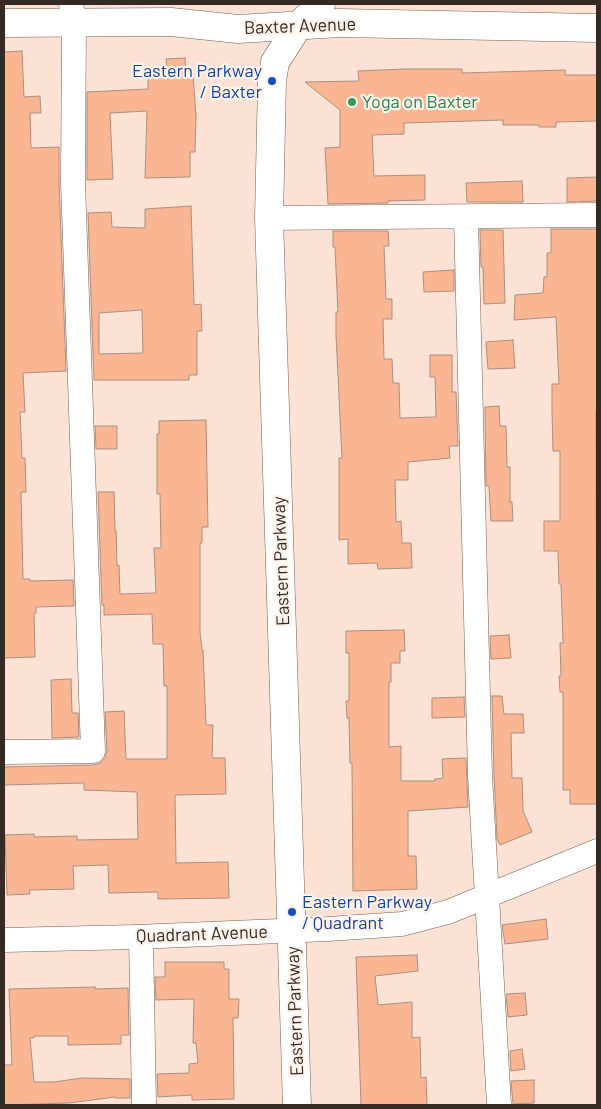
<!DOCTYPE html>
<html>
<head>
<meta charset="utf-8">
<style>
  body { margin:0 }
  #map { position:relative; width:601px; height:1109px; overflow:hidden; background:#fbe2d4; font-family:Barlow,sans-serif }
  canvas { display:block }
  .frame { position:absolute; inset:0; border:5px solid #362b24; pointer-events:none }
</style>
</head>
<body>
<div id="map">
<canvas width="601" height="1109"></canvas>
<div class="frame"></div>
</div>
<script>
const ctx = document.querySelector('canvas').getContext('2d');
ctx.lineJoin = 'round';
function fillPath(path, color) { ctx.fillStyle = color; ctx.fill(path, 'evenodd'); }
const shape = rows => new Path2D(rows.map(r => 'M' + r).join(''));
function trace(path, color, width, dash) { ctx.strokeStyle = color; ctx.lineWidth = width; ctx.lineCap = dash ? 'butt' : 'round'; ctx.setLineDash(dash || []); ctx.stroke(path); }
function drawText(font, color, halo, rows, align = 'center') {
  ctx.font = font + ' Barlow,sans-serif'; ctx.lineWidth = 4.5; ctx.setLineDash([]); ctx.textBaseline = 'middle'; ctx.strokeStyle = halo; ctx.fillStyle = color; for (const [text, x, y, turn = 0] of rows) {
    ctx.save(); ctx.translate(x, y); ctx.rotate((+turn || 0) * Math.PI / 180); ctx.textAlign = isNaN(turn) ? turn : align; if (halo) ctx.strokeText(text, 0, 0); ctx.fillText(text, 0, 0); ctx.restore();
  }
}
const building = shape([
  [22,51,24,97,40,96,41,113,30,113,31,148,59,147,59,183,66,371,23,373,25,412,20,412,22,458,25,458,26,492,21,492,23,579,30,579,30,581,73,580,74,606,36,607,36,613,34,613,35,657,4,658,4,52,22,51],
  [185,58,186,74,193,74,196,117,195,152,190,152,190,177,145,178,147,111,110,113,113,179,87,180,87,92,148,89,148,68,167,67,166,59,185,58],
  [405,69,462,69,462,73,565,70,565,75,597,75,597,121,556,122,556,127,539,127,539,125,503,125,503,120,404,123,404,134,372,135,374,176,425,175,425,200,388,201,388,203,328,204,325,148,340,147,340,110,305,82,359,81,358,71,405,69],
  [597,177,597,201,567,202,567,178,597,177],
  [522,181,523,202,467,202,466,183,522,181],
  [191,206,194,305,201,304,202,331,197,331,197,375,189,375,189,380,94,380,88,213,111,212,112,227,145,228,145,209,191,206],
  [142,310,143,353,99,354,99,313,142,310],
  [551,229,597,229,597,410,596,410,597,804,570,804,570,790,563,790,563,692,560,692,559,676,561,676,560,643,563,643,561,584,559,584,558,551,544,551,544,521,560,521,560,451,553,451,552,410,552,384,559,384,556,317,514,320,515,295,543,293,544,277,547,277,547,253,551,253,551,229],
  [480,230,503,230,505,303,484,304,483,267,481,267,480,230],
  [333,231,388,231,389,246,384,246,386,299,392,299,392,319,383,319,384,359,392,359,393,383,399,383,400,418,436,417,435,377,430,377,430,355,452,355,452,392,456,392,458,446,449,446,450,458,408,462,408,480,395,480,396,522,401,521,402,543,411,543,412,568,378,569,377,563,348,564,348,539,339,540,339,458,342,458,336,335,336,312,338,312,335,247,333,247,333,231],
  [454,270,454,291,424,292,423,272,454,270],
  [513,340,515,368,488,369,486,342,513,340],
  [499,406,500,426,506,426,507,467,510,467,510,502,512,502,513,521,491,521,489,486,486,486,485,407,499,406],
  [206,420,208,527,202,527,202,543,200,543,200,632,202,650,203,650,206,725,213,725,212,758,225,758,226,794,175,795,176,863,228,862,229,898,158,899,158,892,109,893,108,865,73,866,74,889,29,890,30,894,7,895,5,835,34,834,34,837,77,836,77,840,138,839,137,792,84,790,84,783,4,785,4,767,93,765,100,763,105,758,107,751,105,712,124,711,126,759,167,759,167,686,164,686,163,644,153,644,152,614,104,615,104,605,102,605,98,492,114,492,115,530,116,530,117,566,119,565,120,594,156,593,154,548,161,548,160,494,157,494,157,434,159,434,159,421,206,420],
  [95,426,117,426,117,449,96,449,95,426],
  [404,630,405,651,400,651,400,663,391,663,391,682,389,682,389,747,401,746,401,781,435,781,435,779,443,778,442,759,466,758,468,807,408,811,408,856,416,856,417,889,353,891,352,763,350,763,349,718,347,718,346,701,349,701,349,653,346,653,346,631,404,630],
  [509,635,511,658,491,659,490,636,509,635],
  [71,679,72,713,78,713,79,737,52,738,51,680,71,679],
  [492,696,502,696,504,714,523,714,524,733,511,733,512,778,522,778,523,811,532,832,500,845,497,839,494,775,492,696],
  [464,697,465,717,432,718,432,698,464,697],
  [546,919,548,939,505,944,502,925,546,919],
  [417,955,418,971,375,976,378,1005,412,1002,412,1038,420,1037,421,1078,426,1077,427,1105,361,1105,356,957,417,955],
  [165,962,224,962,224,969,229,969,229,999,239,999,238,1018,233,1018,234,1099,192,1100,192,1095,158,1097,157,1074,189,1073,189,1064,198,1063,196,1043,193,1043,194,999,156,1000,155,977,165,977,165,962],
  [95,987,95,989,128,988,129,1035,121,1035,121,1044,68,1045,68,1036,34,1036,34,1038,30,1038,34,1082,54,1082,82,1078,130,1079,130,1098,115,1098,115,1097,69,1103,4,1105,4,1065,12,1065,9,989,95,987],
  [525,993,527,1015,508,1017,506,994,525,993],
  [522,1049,525,1069,511,1071,510,1051,522,1049],
  [534,1080,534,1103,513,1104,511,1081,534,1080]
]);
fillPath(building, '#fab693');
trace(building, '#ab8e80', 1);
const minor = shape([
  [466,217,480,776,499,1105],
  [269,218,597,215],
  [4,752,93,751,73,183,74,21,71,4],
  [141,937,144,1105],
  [4,940,136,937,328,929,402,924,448,912,597,851]
]);
const major = shape([
  [4,23,171,22,238,29,340,23,597,28],
  [297,1105,269,218,272,81,275,62,299,25,321,4]
]);
trace(minor, '#775d4e', 25);
trace(major, '#775d4e', 29);
trace(minor, '#fff', 24);
trace(major, '#fff', 28);
for (const [x, y, r, color] of [
  [272,81,5,"#1a4fb4"],
  [352,102,5,"#2e9e5b"],
  [292,912,5,"#1a4fb4"]
]) { const dot = new Path2D(); dot.arc(x, y, r, 0, 2 * Math.PI); ctx.fillStyle = color; ctx.fill(dot); trace(dot, '#fff2eb', 2); }
drawText('18px', '#362b24', '#fff2eb', [
  ["Baxter Avenue",300,26,-2],
  ["Eastern Parkway",281,561,-92],
  ["Quadrant Avenue",202,934,-2],
  ["Eastern Parkway",295,1011,-92]
]);
drawText('18px', '#164399', '#fff2eb', [
  ["Eastern Parkway",262,71],
  ["/ Baxter",262,92],
  ["Eastern Parkway",302,902,"left"],
  ["/ Quadrant",302,923,"left"]
], 'right');
drawText('18px', '#27864d', '#fff2eb', [
  ["Yoga on Baxter",362,102]
], 'left');
</script>
</body>
</html>
